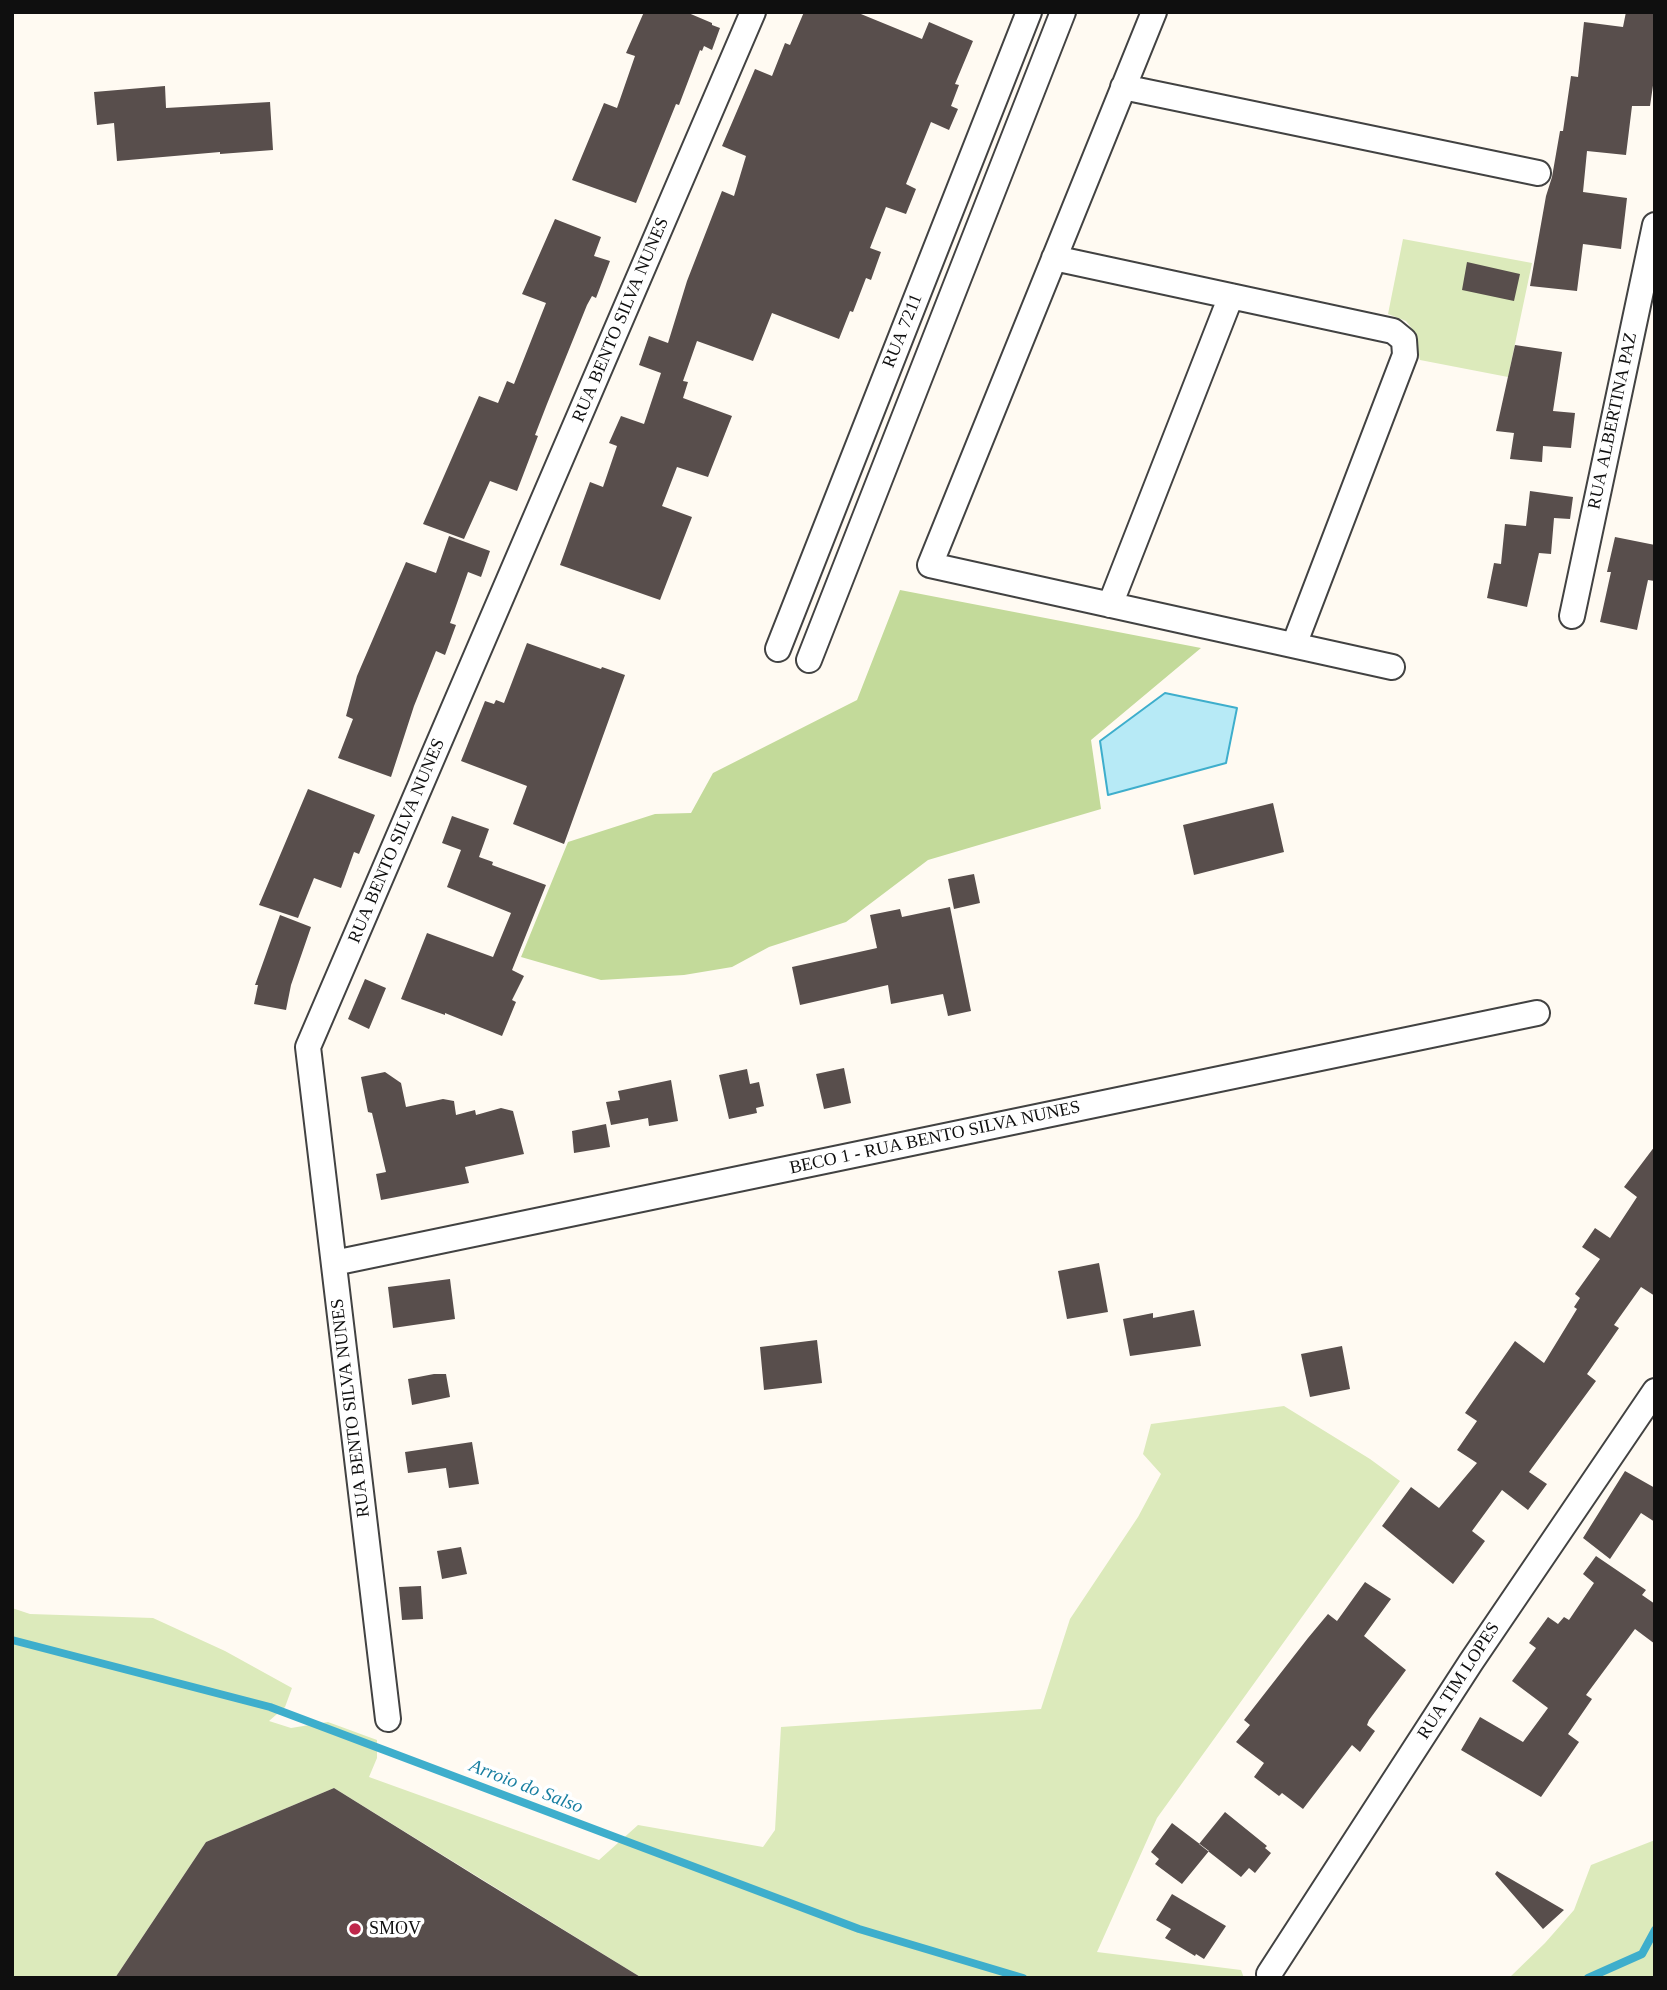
<!DOCTYPE html>
<html>
<head>
<meta charset="utf-8">
<style>
  body { margin:0 }
  #map { position:relative; width:1667px; height:1990px; overflow:hidden; background:#fffaf2; font-family:Georgia,serif }
  canvas { display:block }
  .frame { position:absolute; inset:0; border:14px solid #0f0f0f; pointer-events:none }
</style>
</head>
<body>
<div id="map">
<canvas width="1667" height="1990"></canvas>
<div class="frame"></div>
</div>
<script>
const ctx = document.querySelector('canvas').getContext('2d');
ctx.lineJoin = 'round';
function fillPath(path, color) { ctx.fillStyle = color; ctx.fill(path, 'evenodd'); }
const shape = rows => new Path2D(rows.map(r => 'M' + r).join(''));
function trace(path, color, width, dash) { ctx.strokeStyle = color; ctx.lineWidth = width; ctx.lineCap = dash ? 'butt' : 'round'; ctx.setLineDash(dash || []); ctx.stroke(path); }
function drawText(font, color, halo, rows, align = 'center') {
  ctx.font = font + ' Georgia,serif'; ctx.lineWidth = 7; ctx.setLineDash([]); ctx.textBaseline = 'middle'; ctx.strokeStyle = halo; ctx.fillStyle = color; for (const [text, x, y, turn = 0] of rows) {
    ctx.save(); ctx.translate(x, y); ctx.rotate((+turn || 0) * Math.PI / 180); ctx.textAlign = isNaN(turn) ? turn : align; if (halo) ctx.strokeText(text, 0, 0); ctx.fillText(text, 0, 0); ctx.restore();
  }
}
fillPath(shape([
  [1403,239,1532,263,1508,377,1420,360,1413,330,1406,321,1388,314],
  [1284,1406,1370,1459,1400,1481,1157,1818,1097,1952,1241,1970,1244,1978,642,1978,334,1788,206,1842,115,1978,12,1978,12,1608,30,1614,153,1618,225,1651,292,1688,285,1707,269,1721,291,1728,328,1722,377,1740,377,1758,369,1777,599,1860,638,1825,763,1847,775,1830,781,1727,1041,1709,1070,1619,1138,1517,1161,1474,1143,1454,1151,1424],
  [1655,1840,1655,1978,1509,1978,1545,1943,1574,1910,1591,1865]
]), '#dceabb');
fillPath(shape([
  [900,590,1201,648,1091,740,1101,809,928,860,846,922,769,947,732,967,684,975,601,980,521,957,568,842,655,814,691,813,713,773,857,700]
]), '#c3da9a');
const water = shape([
  [1165,693,1237,708,1226,763,1108,795,1100,741,1165,693]
]);
fillPath(water, '#b7eaf6');
trace(water, '#3eaecc', 2);
trace(shape([
  [12,1640,270,1707,859,1929,1023,1978],
  [1588,1978,1642,1954,1655,1930]
]), '#3eaecc', 8);
fillPath(shape([
  [644,12,686,12,712,23,712,25,720,28,712,50,704,46,702,51,700,50,679,105,676,104,636,203,572,180,604,103,617,108,635,56,626,53],
  [804,12,856,12,922,39,929,22,973,41,955,84,959,85,951,106,958,109,949,130,931,122,906,184,916,189,906,214,886,207,870,248,881,252,871,280,866,278,853,312,850,311,839,339,772,313,753,361,697,341,683,381,688,382,683,398,732,416,708,477,677,467,662,506,692,517,660,600,560,565,590,482,603,487,617,446,609,443,621,416,644,424,661,373,639,365,649,336,668,343,687,281,722,191,734,196,746,156,722,146,755,69,772,76,785,43,790,45],
  [1626,12,1655,12,1655,72,1650,106,1632,106,1626,155,1587,151,1583,192,1627,198,1621,249,1583,244,1577,291,1530,286,1546,196,1552,177,1560,131,1563,131,1571,76,1578,77,1584,22,1623,27],
  [165,86,166,108,270,102,273,150,220,154,220,152,117,161,114,123,97,125,94,92],
  [555,219,601,237,594,256,610,261,596,298,592,296,587,305,547,404,535,435,538,436,517,491,490,481,464,539,423,524,479,396,498,403,507,381,514,384,546,303,522,294],
  [1467,262,1520,274,1514,301,1462,290],
  [1515,345,1562,352,1553,411,1575,413,1571,448,1543,446,1542,462,1510,459,1514,433,1496,431],
  [1530,491,1573,497,1570,519,1554,518,1551,554,1539,553,1527,607,1487,598,1494,563,1501,564,1505,524,1526,526],
  [449,536,490,551,481,577,468,572,450,623,456,625,445,655,436,651,414,706,391,777,338,758,353,719,346,716,357,676,406,562,436,573],
  [1615,537,1655,545,1655,581,1648,580,1637,630,1600,622,1611,572,1607,572],
  [527,643,601,669,602,667,625,675,564,844,513,824,527,786,461,761,485,701,494,704,496,700,504,703],
  [308,789,375,815,359,854,354,852,341,888,314,878,298,918,259,905],
  [1273,803,1284,852,1194,875,1183,825],
  [452,816,489,829,479,857,493,862,492,865,546,885,512,970,524,976,512,1000,516,1002,502,1036,445,1013,445,1015,401,999,427,933,493,957,511,913,447,887,461,850,442,843],
  [974,874,980,903,954,909,948,879],
  [950,907,971,1011,948,1016,943,994,891,1004,888,985,800,1005,792,967,877,948,870,915,900,909,902,917],
  [280,915,311,927,291,985,286,1010,254,1004,258,985,255,985],
  [365,979,386,988,369,1029,348,1019],
  [844,1068,851,1103,824,1109,816,1074],
  [747,1069,750,1084,759,1082,764,1106,756,1108,757,1113,729,1119,719,1075],
  [385,1072,401,1083,406,1107,443,1099,454,1101,456,1115,475,1110,476,1115,501,1108,513,1111,524,1154,465,1167,469,1183,381,1200,376,1174,386,1172,372,1113,368,1112,361,1077],
  [671,1080,678,1121,649,1126,648,1118,611,1125,606,1102,620,1100,618,1091],
  [606,1124,610,1147,574,1153,572,1131],
  [1655,1146,1655,1296,1641,1287,1614,1325,1619,1328,1587,1374,1596,1381,1529,1472,1547,1484,1528,1510,1502,1490,1472,1531,1485,1541,1453,1584,1382,1526,1411,1487,1439,1508,1477,1463,1457,1450,1477,1421,1465,1413,1515,1341,1544,1363,1577,1309,1574,1307,1580,1298,1575,1294,1600,1259,1582,1247,1595,1228,1610,1238,1637,1197,1624,1187],
  [1099,1263,1108,1312,1067,1319,1058,1271],
  [450,1279,455,1319,393,1328,388,1287],
  [1194,1310,1201,1346,1130,1356,1123,1319,1153,1313,1153,1318],
  [817,1340,822,1383,764,1390,760,1347],
  [1342,1346,1350,1389,1310,1397,1301,1354],
  [434,1374,446,1374,450,1397,412,1405,408,1379],
  [472,1442,479,1484,449,1488,446,1468,408,1473,405,1452],
  [1625,1471,1655,1488,1655,1522,1641,1513,1610,1559,1583,1538],
  [461,1547,467,1574,442,1579,437,1551],
  [1596,1556,1646,1590,1642,1595,1655,1604,1655,1644,1635,1629,1586,1695,1592,1699,1568,1734,1579,1742,1541,1797,1461,1750,1480,1717,1523,1742,1548,1708,1512,1681,1536,1648,1529,1643,1548,1617,1558,1624,1564,1617,1569,1620,1594,1583,1583,1574],
  [1365,1582,1391,1599,1364,1636,1406,1670,1369,1720,1367,1725,1375,1731,1360,1752,1352,1745,1303,1809,1282,1793,1279,1796,1254,1777,1264,1763,1236,1742,1250,1725,1244,1720,1308,1638,1328,1614,1337,1621],
  [421,1586,423,1619,402,1620,399,1587],
  [334,1788,482,1880,642,1978,115,1978,206,1842],
  [1225,1812,1267,1846,1265,1848,1271,1853,1255,1873,1249,1868,1241,1877,1199,1844],
  [1172,1823,1209,1851,1182,1884,1155,1864,1159,1859,1151,1852],
  [1497,1871,1564,1910,1543,1929,1495,1874],
  [1172,1894,1226,1926,1204,1959,1196,1954,1195,1956,1165,1938,1171,1929,1156,1920]
]), '#584e4c');
const minor = shape([
  [1154,12,930,565,1392,667],
  [1123,87,1538,173],
  [1054,258,1393,331,1404,340,1405,355,1294,645],
  [1110,605,1231,296],
  [1572,616,1655,225],
  [778,649,1029,12],
  [809,660,1063,12],
  [334,1263,1537,1013],
  [388,1719,308,1047,753,12],
  [1269,1974,1471,1662,1655,1391]
]);
trace(minor, '#424242', 28);
trace(minor, '#fff', 24);
for (const [x, y, r, color] of [
  [355,1929,7,"#bf284b"]
]) { const dot = new Path2D(); dot.arc(x, y, r, 0, 2 * Math.PI); ctx.fillStyle = color; ctx.fill(dot); trace(dot, '#fff', 2.5); }
drawText('18px', '#0f0f0f', '#fff', [
  ["RUA BENTO SILVA NUNES",621,320,-67],
  ["RUA 7211",903,331,-68],
  ["RUA ALBERTINA PAZ",1613,421,-78],
  ["RUA BENTO SILVA NUNES",397,841,-67],
  ["BECO 1 - RUA BENTO SILVA NUNES",935,1138,-12],
  ["RUA BENTO SILVA NUNES",351,1408,-97],
  ["RUA TIM LOPES",1459,1681,-57]
]);
drawText('18px', '#0f0f0f', '#fff', [
  ["SMOV",369,1929]
], 'left');
drawText('italic 19px', '#197fa1', '#fff', [
  ["Arroio do Salso",526,1787,21]
]);
</script>
</body>
</html>
